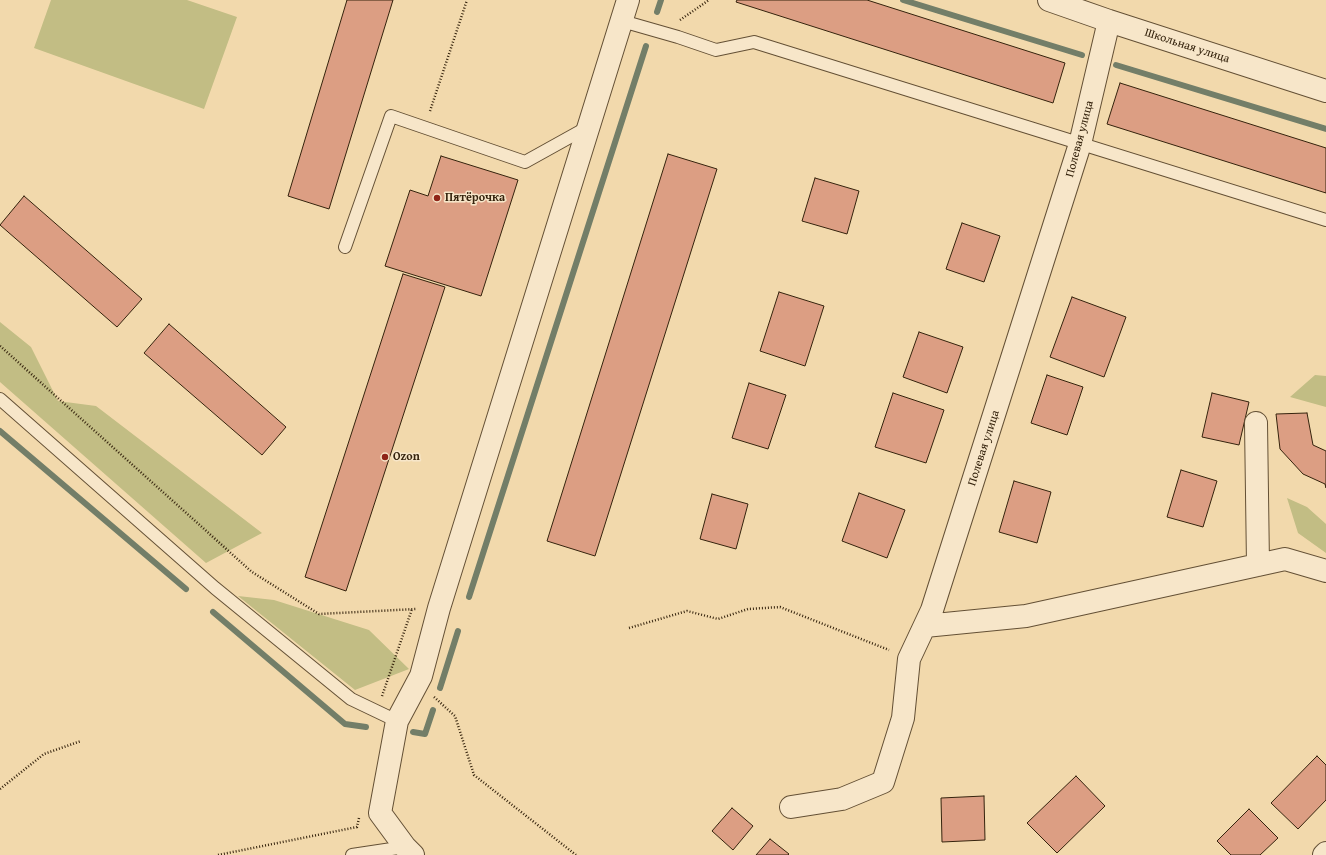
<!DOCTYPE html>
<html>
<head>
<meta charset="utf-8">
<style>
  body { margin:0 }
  canvas { display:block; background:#f2d9ac }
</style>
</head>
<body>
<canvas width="1326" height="855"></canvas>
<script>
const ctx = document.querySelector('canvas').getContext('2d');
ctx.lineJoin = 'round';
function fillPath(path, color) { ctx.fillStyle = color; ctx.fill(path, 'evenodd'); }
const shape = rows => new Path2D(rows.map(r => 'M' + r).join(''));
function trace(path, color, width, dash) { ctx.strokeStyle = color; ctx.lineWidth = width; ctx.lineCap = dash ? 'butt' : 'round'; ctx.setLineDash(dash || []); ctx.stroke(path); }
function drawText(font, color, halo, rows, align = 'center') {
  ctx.font = font + ' "Gentium Book Plus",serif'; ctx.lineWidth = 3; ctx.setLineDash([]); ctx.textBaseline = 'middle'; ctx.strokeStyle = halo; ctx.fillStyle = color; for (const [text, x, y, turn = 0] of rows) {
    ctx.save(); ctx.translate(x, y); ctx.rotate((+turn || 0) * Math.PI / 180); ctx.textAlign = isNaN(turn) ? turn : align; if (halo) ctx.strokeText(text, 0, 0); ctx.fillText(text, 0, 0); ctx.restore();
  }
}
fillPath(shape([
  [51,0,187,0,237,17,204,109,34,48],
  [0,322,31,347,58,401,96,406,262,533,206,563,0,382],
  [1315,375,1326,376,1326,407,1290,397],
  [1287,498,1307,507,1326,524,1326,553,1298,533],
  [238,596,274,600,369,630,409,669,355,690]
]), '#c2bd84');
trace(shape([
  [903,0,1082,55],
  [657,12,661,0],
  [1116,65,1326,129],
  [0,431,186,589],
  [469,597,646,46],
  [213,612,345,724,366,727],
  [440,688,458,631],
  [413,732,425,734,433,710]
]), '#737e68', 6);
const building = shape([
  [347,0,393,0,329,209,288,196,347,0],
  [737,0,867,0,1065,63,1053,103,736,2,737,0],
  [1120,83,1326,148,1326,193,1107,124,1120,83],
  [668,154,717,169,595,556,547,541,668,154],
  [441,156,518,180,481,296,385,266,410,190,428,196,441,156],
  [815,178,859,191,847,234,802,221,815,178],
  [24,196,142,299,117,327,0,225,24,196],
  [962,223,1000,236,984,282,946,269,962,223],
  [403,274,445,287,346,591,305,577,403,274],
  [779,292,824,306,805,366,760,351,779,292],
  [1072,297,1126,317,1104,377,1050,357,1072,297],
  [169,324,286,427,262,455,144,353,169,324],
  [919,332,963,347,947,393,903,377,919,332],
  [1047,375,1083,387,1067,435,1031,423,1047,375],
  [749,383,786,395,768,449,732,438,749,383],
  [893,393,944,410,926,463,875,447,893,393],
  [1212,393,1249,402,1239,445,1202,437,1212,393],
  [1307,413,1313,445,1326,451,1326,488,1325,484,1303,474,1280,449,1276,414,1307,413],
  [1181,470,1217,481,1203,527,1167,517,1181,470],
  [1014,481,1051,492,1037,543,999,532,1014,481],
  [859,493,905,510,887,558,842,541,859,493],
  [712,494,748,504,736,549,700,539,712,494],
  [1317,756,1326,765,1326,800,1298,829,1271,803,1317,756],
  [1076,776,1105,806,1057,853,1027,823,1076,776],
  [984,796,985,840,942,842,941,798,984,796],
  [732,808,753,826,733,850,712,831,732,808],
  [1249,809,1278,838,1260,855,1231,855,1217,841,1249,809],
  [770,839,789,854,788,855,756,855,770,839]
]);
fillPath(building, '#dc9e83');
trace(building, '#35230d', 1);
const lane = shape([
  [622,21,678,37,716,50,754,42,1326,220],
  [345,247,391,116,525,162,588,127],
  [0,399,215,588,351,699,397,721],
  [352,855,405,847]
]);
const street = shape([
  [1049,0,1109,21,1326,91],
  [1256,423,1258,565],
  [925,626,1026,616,1285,559,1326,571],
  [791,807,842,799,883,782,903,718,909,659,932,610,1080,144,1109,21],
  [413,855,405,847,380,813,397,721,421,676,439,608,628,0],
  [1324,855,1326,853]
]);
trace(lane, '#645035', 14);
trace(street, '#645035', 24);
trace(shape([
  [680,20,709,0],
  [430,111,467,0],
  [0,346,252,572,319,614,416,609],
  [629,628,687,611,718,619,748,609,780,607,889,650],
  [382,696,412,609],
  [434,697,455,716,474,775,576,855],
  [0,789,44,754,81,741],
  [218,855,357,827,359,818]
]), '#35230d', 2.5, [1, 2]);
trace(lane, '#f7e6c9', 12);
trace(street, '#f7e6c9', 22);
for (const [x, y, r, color] of [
  [437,198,4,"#8f2418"],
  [385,457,4,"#8f2418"]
]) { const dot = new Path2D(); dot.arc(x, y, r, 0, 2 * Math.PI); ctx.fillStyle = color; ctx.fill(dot); trace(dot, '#f7e6c9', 1.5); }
drawText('12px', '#35230d', '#f7e6c9', [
  ["Школьная улица",1187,46,18],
  ["Полевая улица",1080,139,-75],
  ["Полевая улица",984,448,-72]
]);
drawText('bold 12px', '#35230d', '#f7e6c9', [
  ["Пятёрочка",445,198],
  ["Ozon",393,457]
], 'left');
</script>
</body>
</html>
